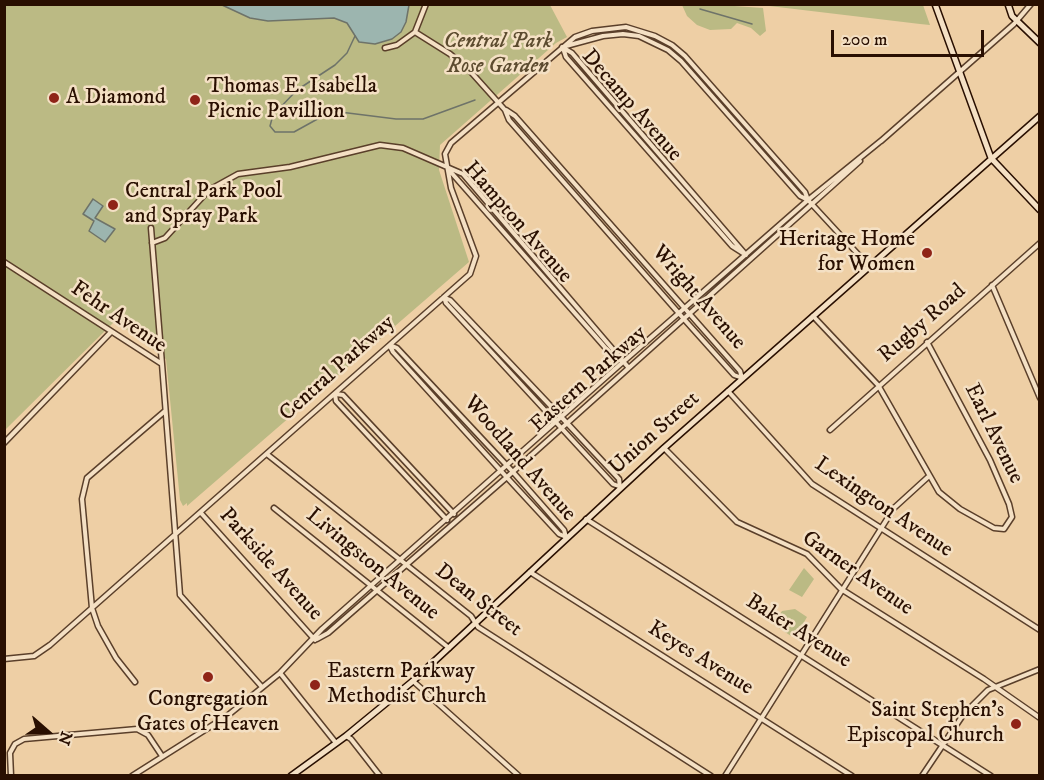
<!DOCTYPE html>
<html>
<head>
<meta charset="utf-8">
<style>
  body { margin:0 }
  #map { position:relative; width:1044px; height:780px; overflow:hidden; background:#eecfa5; font-family:"IM FELL DW Pica",serif }
  canvas { display:block }
  .frame { position:absolute; inset:0; border:6px solid #290f01; pointer-events:none }
  .north { position:absolute; left:18px; top:702px; width:60px; height:60px; -webkit-text-stroke:4px #f4e0c4; paint-order:stroke; rotate:110deg; font-size:16px; font-weight:700; line-height:24px; text-align:center; color:#290f01 }
  .north::after { content:''; display:block; margin:auto; width:21px; height:27px; background:#290f01; clip-path:polygon(50% 0,100% 100%,50% 72%,0 100%) }
  .scale { position:absolute; left:831px; top:30px; width:153px; height:27px; box-sizing:border-box; border:3px solid #290f01; border-top:0; padding-left:8px; font-size:18px; line-height:21px; white-space:nowrap; color:#290f01; -webkit-text-stroke:4px #f4e0c4; paint-order:stroke }
</style>
</head>
<body>
<div id="map">
<canvas width="1044" height="780"></canvas>
<div class="frame"></div>
<div class="north">N</div>
<div class="scale">200 m</div>
</div>
<script>
const ctx = document.querySelector('canvas').getContext('2d');
ctx.lineJoin = 'round';
function fillPath(path, color) { ctx.fillStyle = color; ctx.fill(path, 'evenodd'); }
const shape = rows => new Path2D(rows.map(r => 'M' + r).join(''));
function trace(path, color, width, dash) { ctx.strokeStyle = color; ctx.lineWidth = width; ctx.lineCap = dash ? 'butt' : 'round'; ctx.setLineDash(dash || []); ctx.stroke(path); }
function drawText(font, color, halo, rows, align = 'center') {
  ctx.font = font + ' "IM FELL DW Pica",serif'; ctx.lineWidth = 5; ctx.setLineDash([]); ctx.textBaseline = 'middle'; ctx.strokeStyle = halo; ctx.fillStyle = color; for (const [text, x, y, turn = 0] of rows) {
    ctx.save(); ctx.translate(x, y); ctx.rotate((+turn || 0) * Math.PI / 180); ctx.textAlign = isNaN(turn) ? turn : align; if (halo) ctx.strokeText(text, 0, 0); ctx.fillText(text, 0, 0); ctx.restore();
  }
}
fillPath(shape([
  [5,5,550,5,567,37,556,43,440,145,439,170,469,262,187,506,187,503,183,506,180,500,166,359,115,321,5,430],
  [720,5,763,8,766,31,760,36,751,28,737,23,731,29,710,30,697,25,687,16,682,5],
  [761,5,923,5,930,25,920,24],
  [804,568,814,579,802,597,789,590],
  [795,609,807,617,797,634,791,636,773,624,782,611]
]), '#bbba84');
const water = shape([
  [222,5,409,5,406,22,401,32,392,39,375,44,359,42,347,23,334,18,268,21,250,18,222,5],
  [93,199,103,206,95,218,115,229,105,242,89,231,94,221,83,214,93,199]
]);
fillPath(water, '#9cb5af');
trace(water, '#6e7369', 1.5);
trace(shape([
  [700,9,752,24],
  [355,36,347,53,335,65,297,90,273,115,270,126,275,132,294,132,332,111,396,119,423,119,475,100]
]), '#6e7369', 1.5);
const street = shape([
  [415,32,450,54,470,71,505,110,509,120,683,318,734,375,742,378],
  [566,46,603,36,623,34,639,36,668,50,681,61,800,196,808,200,868,265],
  [562,47,572,53,746,255],
  [385,48,397,45,415,32,426,4],
  [563,48,566,57,732,246,743,253],
  [506,110,515,116,740,371,742,378],
  [881,141,1014,24,1031,4],
  [449,170,610,353,620,360],
  [151,228,162,364],
  [152,243,165,238,209,190,238,174,290,167,380,145,403,148,463,174,628,367],
  [4,262,162,364,180,595,262,687],
  [992,285,1040,398],
  [444,297,446,303,613,484,621,487],
  [445,298,450,300,566,422,619,479,620,487],
  [813,316,878,385,939,492,960,509,994,528,1004,529,1012,517,1009,504,990,460,927,342],
  [390,345,397,348,513,472,564,530,566,537],
  [390,346,393,352,501,471,559,534,566,537],
  [728,391,812,484,1040,630],
  [335,394,336,401,447,520],
  [336,394,343,395,454,514],
  [830,430,1040,243],
  [4,443,111,332],
  [664,448,737,522,807,554,841,589,984,679,1040,718],
  [268,455,471,616,478,627,711,776],
  [274,508,449,648],
  [201,513,315,640],
  [586,519,991,776],
  [530,572,852,776],
  [317,639,328,633,507,477,860,161],
  [4,659,34,656,50,645,470,274,476,256,451,188,445,154,451,143,575,37,592,31,626,27,655,36,672,45,685,56,805,192,808,200],
  [280,673,336,743],
  [413,681,519,776],
  [135,682,116,658,98,626,92,608,82,499,87,478,165,411],
  [346,736,351,739,380,776],
  [11,776,10,753,15,744,24,739,137,729,148,735,162,756],
  [132,776,227,716,280,673,322,629,623,362,808,200,882,140],
  [725,776,894,508,928,477],
  [922,776,963,715,988,690,1040,669]
]);
const secondary = shape([
  [935,4,991,158,1040,210],
  [1008,4,1012,16,1040,43],
  [291,776,346,736,413,681,664,448,1040,116]
]);
trace(street, '#5a3f2a', 7);
trace(secondary, '#290f01', 8);
trace(street, '#f4e0c4', 4);
trace(secondary, '#f4e0c4', 5);
for (const [x, y, r, color] of [
  [54,98,6,"#8f2418"],
  [195,100,6,"#8f2418"],
  [113,205,6,"#8f2418"],
  [927,253,6,"#8f2418"],
  [208,677,6,"#8f2418"],
  [315,685,6,"#8f2418"],
  [1016,724,6,"#8f2418"]
]) { const dot = new Path2D(); dot.arc(x, y, r, 0, 2 * Math.PI); ctx.fillStyle = color; ctx.fill(dot); trace(dot, '#f4e0c4', 2); }
drawText('italic 22px', '#5c4b2f', '#f4e0c4', [
  ["Central Park",498,42],
  ["Rose Garden",498,67]
]);
drawText('22px', '#290f01', '#f4e0c4', [
  ["Thomas E. Isabella",207,87],
  ["Picnic Pavillion",207,112],
  ["A Diamond",66,98],
  ["Central Park Pool",125,192],
  ["and Spray Park",125,217],
  ["Heritage Home",915,240,"right"],
  ["for Women",915,265,"right"],
  ["Eastern Parkway",327,672],
  ["Methodist Church",327,697],
  ["Congregation",208,700,"center"],
  ["Gates of Heaven",208,725,"center"],
  ["Saint Stephen's",1004,711,"right"],
  ["Episcopal Church",1004,736,"right"]
], 'left');
drawText('22px', '#290f01', '#f4e0c4', [
  ["Decamp Avenue",631,106,49],
  ["Hampton Avenue",517,223,49],
  ["Wright Avenue",698,298,49],
  ["Fehr Avenue",118,318,34],
  ["Rugby Road",923,324,-41],
  ["Central Parkway",338,369,-42],
  ["Eastern Parkway",589,380,-42],
  ["Union Street",655,434,-42],
  ["Earl Avenue",993,434,64],
  ["Woodland Avenue",519,459,49],
  ["Lexington Avenue",883,508,34],
  ["Parkside Avenue",270,565,48],
  ["Livingston Avenue",372,565,39],
  ["Garner Avenue",857,574,35],
  ["Dean Street",478,601,38],
  ["Baker Avenue",798,632,32],
  ["Keyes Avenue",700,659,32]
]);
</script>
</body>
</html>
